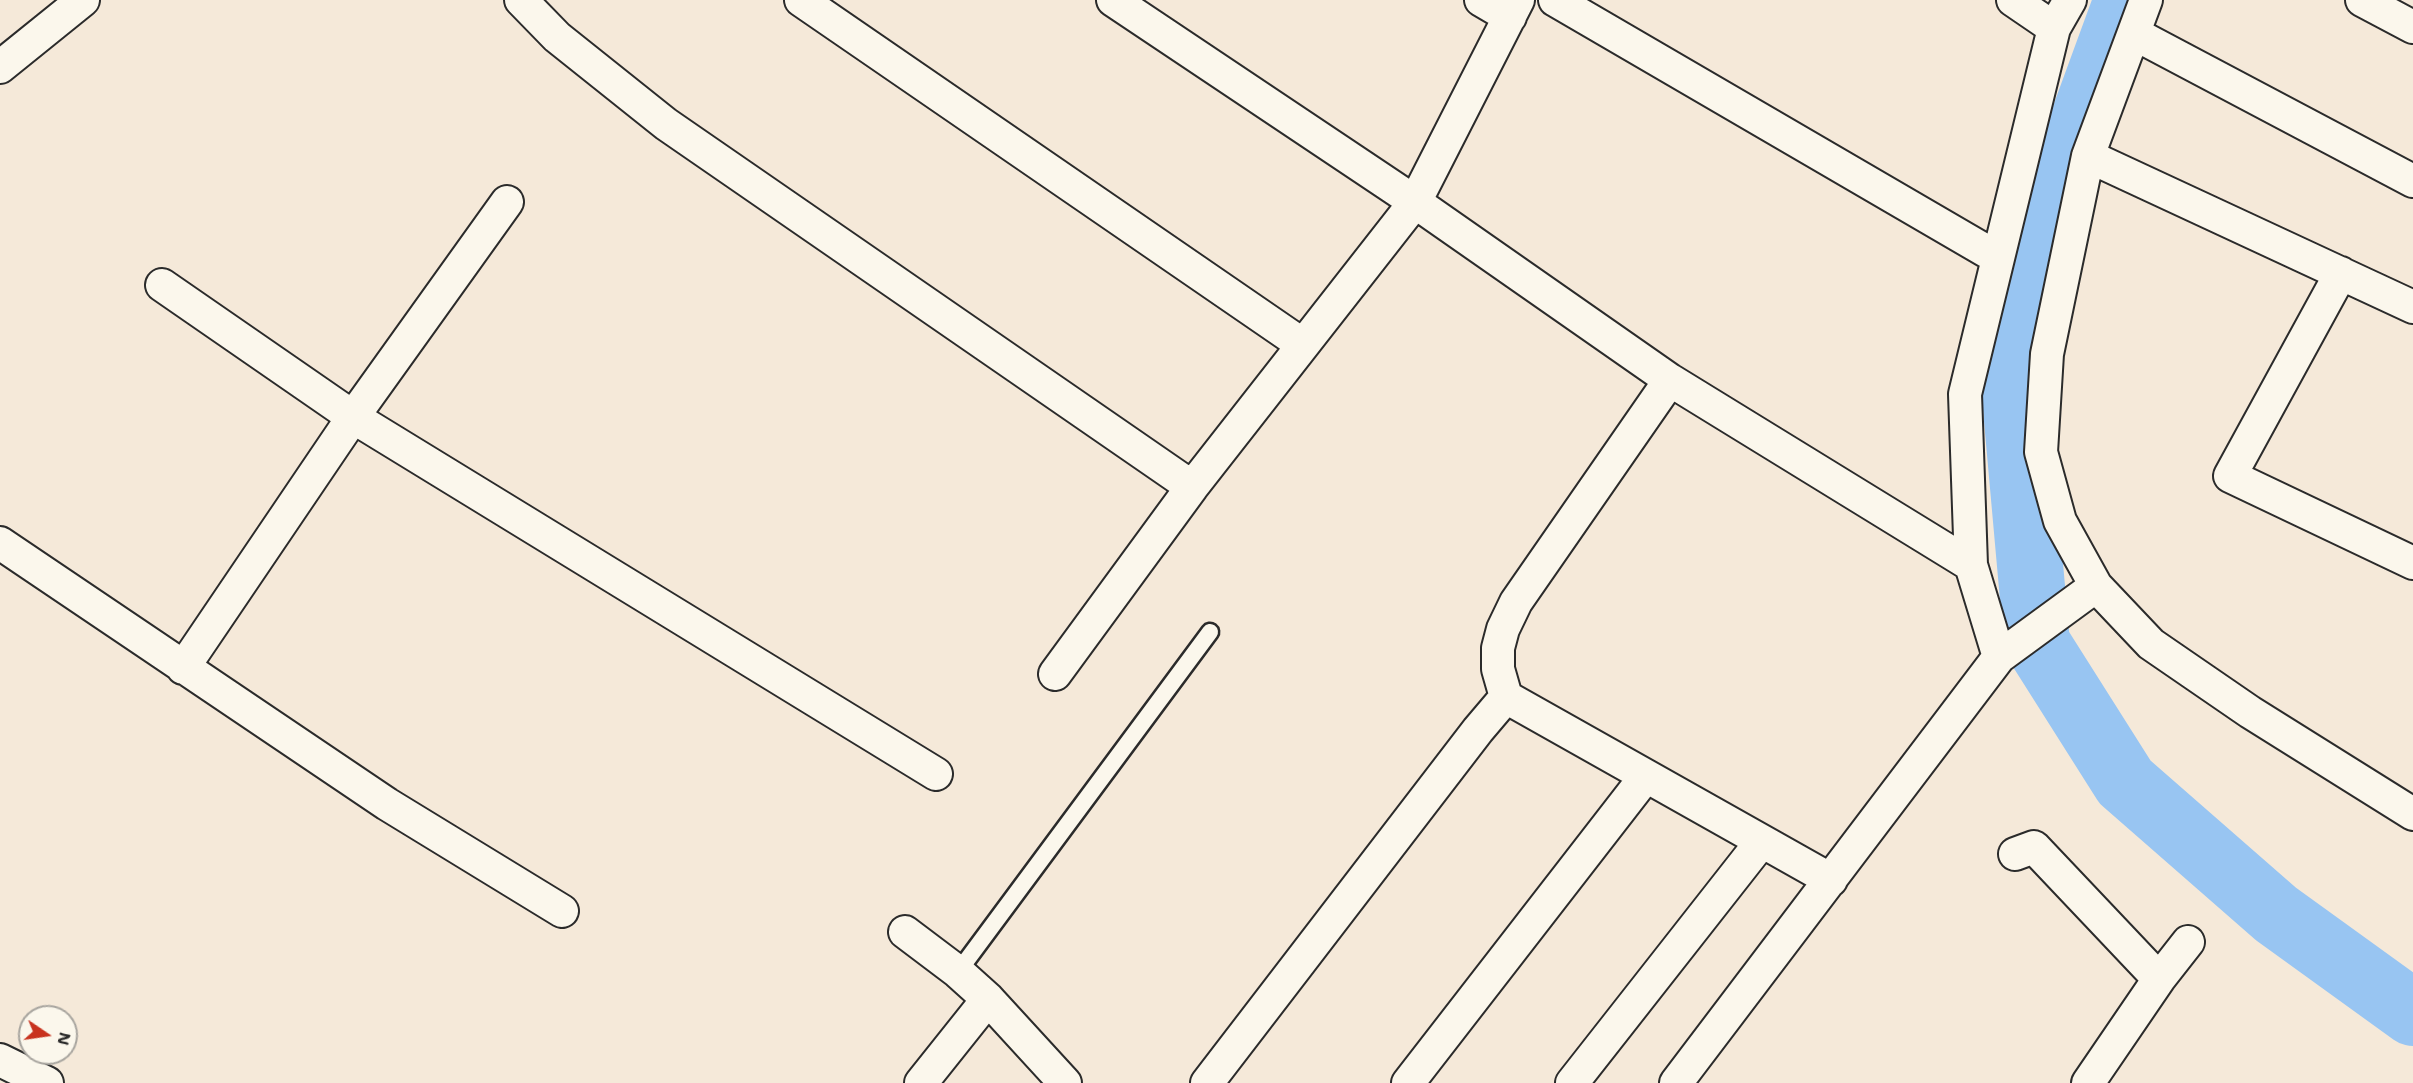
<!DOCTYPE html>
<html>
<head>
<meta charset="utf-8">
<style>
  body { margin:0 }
  #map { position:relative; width:2413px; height:1083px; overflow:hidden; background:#f5e9d9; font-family:"Shantell Sans",sans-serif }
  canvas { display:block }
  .north { position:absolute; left:18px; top:1005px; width:60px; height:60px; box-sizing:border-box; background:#fbf7ec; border:2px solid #a8a59f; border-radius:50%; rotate:103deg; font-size:16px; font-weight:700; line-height:24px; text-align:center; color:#2b2b2b }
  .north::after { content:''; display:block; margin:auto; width:21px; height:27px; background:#c8321e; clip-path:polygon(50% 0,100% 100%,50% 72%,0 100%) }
</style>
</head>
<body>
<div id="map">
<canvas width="2413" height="1083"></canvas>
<div class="north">N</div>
</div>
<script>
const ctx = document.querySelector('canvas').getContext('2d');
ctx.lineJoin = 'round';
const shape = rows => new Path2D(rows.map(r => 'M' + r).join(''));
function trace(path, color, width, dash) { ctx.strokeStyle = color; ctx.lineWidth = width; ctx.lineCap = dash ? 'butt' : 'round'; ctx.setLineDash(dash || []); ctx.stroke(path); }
trace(shape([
  [2127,0,2079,131,2012,364,2037,643,2125,782,2276,914,2413,1013]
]), '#98c5f2', 66);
const lane = shape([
  [958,972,1210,632]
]);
const street = shape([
  [521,0,557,37,666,124,1192,487],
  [801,0,1303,345],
  [1113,0,1415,202,1670,380,1971,565,1999,657],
  [1481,0,1510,17],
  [1555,0,1998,258],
  [2146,0,2088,156,2047,354,2041,452,2060,521,2096,586,2151,644,2250,712,2413,814],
  [2362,0,2413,27],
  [2054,28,2070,0],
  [2135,34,2413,181],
  [0,67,83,0],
  [2088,156,2413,307],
  [2341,273,2230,476,2413,563],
  [162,285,353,417,936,774],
  [0,543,387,804,562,911],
  [1971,565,1965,394,2054,28,2013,0],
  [183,668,353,417,507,202],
  [1055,674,1192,487,1415,202,1518,0],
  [1506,697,1498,669,1498,648,1503,629,1516,602,1670,380],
  [2015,854,2034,847,2159,979,2088,1083],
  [905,932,958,972,988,999,1065,1083],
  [2159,979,2188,942],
  [0,1060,47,1083],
  [921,1083,988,999],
  [1207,1083,1478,730,1506,697,1831,880],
  [1408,1083,1646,776],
  [1572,1083,1762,841],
  [1676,1083,1999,657,2096,586]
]);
trace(lane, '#2b2b2b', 21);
trace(street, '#2b2b2b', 36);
trace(lane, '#fbf7ec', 16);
trace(street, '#fbf7ec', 32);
</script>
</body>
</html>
